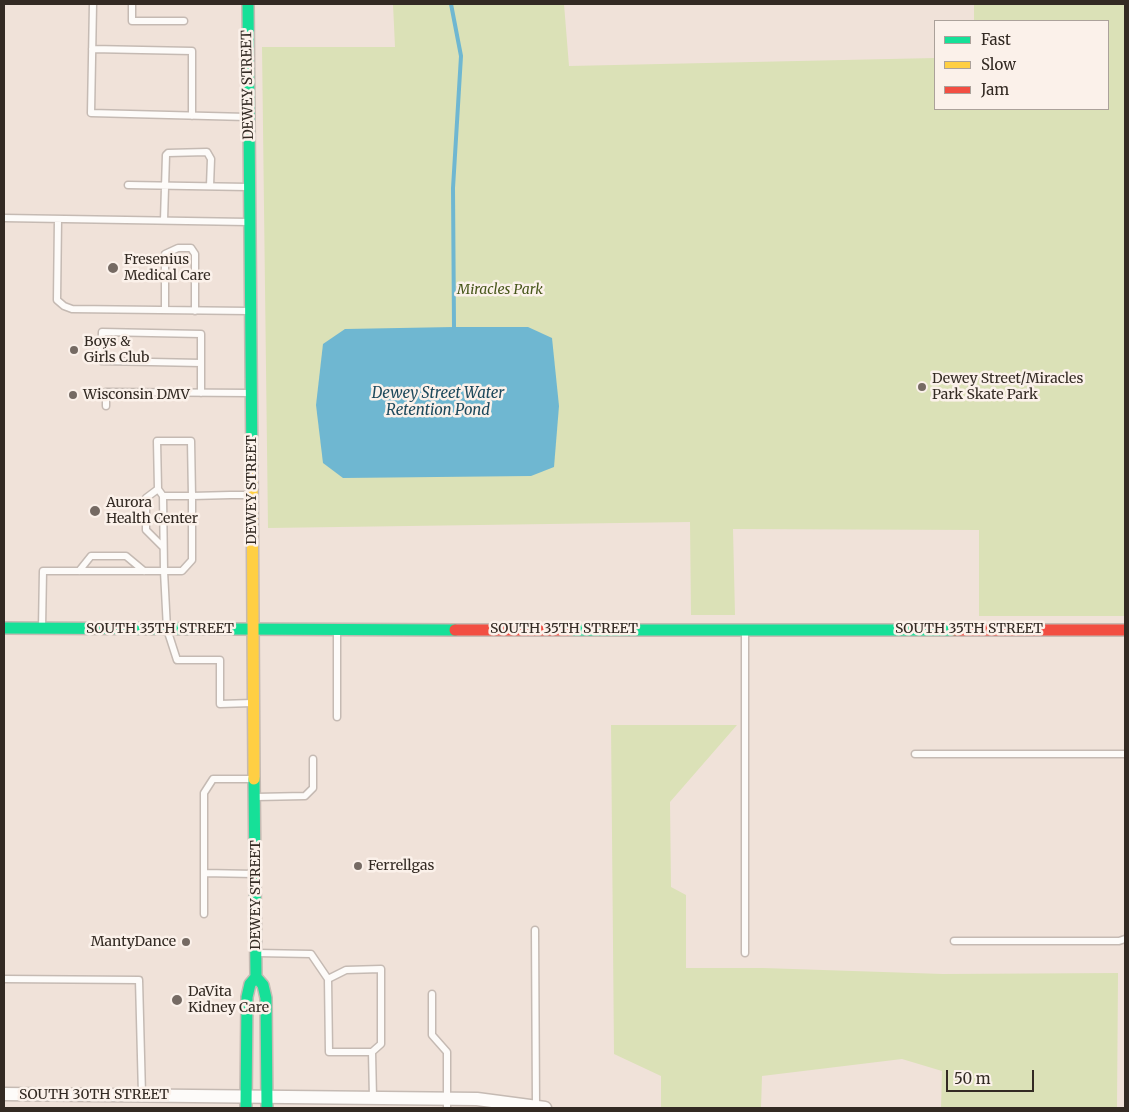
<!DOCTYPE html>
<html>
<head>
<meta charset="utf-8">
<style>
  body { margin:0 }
  #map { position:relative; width:1129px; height:1112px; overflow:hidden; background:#f0e2d9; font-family:Merriweather,serif }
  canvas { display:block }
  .frame { position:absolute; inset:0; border:5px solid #332a23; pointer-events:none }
  .legend { position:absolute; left:934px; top:20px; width:175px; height:90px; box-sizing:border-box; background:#fbf1ea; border:1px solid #aba19a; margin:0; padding:6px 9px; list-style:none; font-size:15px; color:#332a23 }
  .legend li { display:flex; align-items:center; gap:10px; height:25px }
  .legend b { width:25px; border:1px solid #aba19a }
  .scale { position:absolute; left:946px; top:1070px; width:88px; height:22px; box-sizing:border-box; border:2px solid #332a23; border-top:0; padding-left:6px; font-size:15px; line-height:18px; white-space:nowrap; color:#332a23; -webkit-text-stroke:4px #fbf1ea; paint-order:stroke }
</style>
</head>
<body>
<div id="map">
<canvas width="1129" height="1112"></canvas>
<div class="frame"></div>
<ul class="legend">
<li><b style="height:6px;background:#16e098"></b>Fast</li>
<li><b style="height:6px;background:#ffcf43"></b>Slow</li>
<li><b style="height:6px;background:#f24e42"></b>Jam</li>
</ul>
<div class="scale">50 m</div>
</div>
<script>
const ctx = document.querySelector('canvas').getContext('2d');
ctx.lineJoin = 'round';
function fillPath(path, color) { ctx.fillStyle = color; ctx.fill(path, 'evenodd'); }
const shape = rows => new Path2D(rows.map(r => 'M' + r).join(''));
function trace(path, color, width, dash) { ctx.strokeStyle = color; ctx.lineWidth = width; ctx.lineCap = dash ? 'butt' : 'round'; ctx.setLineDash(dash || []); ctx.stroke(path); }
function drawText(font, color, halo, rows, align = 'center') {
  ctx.font = font + ' Merriweather,serif'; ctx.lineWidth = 5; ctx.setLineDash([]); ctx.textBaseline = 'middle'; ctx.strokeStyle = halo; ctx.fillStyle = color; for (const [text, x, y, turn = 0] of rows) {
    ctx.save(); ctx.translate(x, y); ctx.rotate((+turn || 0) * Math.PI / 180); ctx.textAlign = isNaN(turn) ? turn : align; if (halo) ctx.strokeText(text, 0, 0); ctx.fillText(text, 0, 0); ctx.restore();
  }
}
fillPath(shape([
  [393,4,564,4,569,66,935,58,935,109,1108,109,1108,21,974,21,974,4,1125,4,1125,616,979,616,979,530,733,529,735,615,691,615,690,522,268,528,262,47,395,47],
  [611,725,737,725,670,802,671,887,686,895,686,968,763,968,943,974,1118,973,1117,1108,941,1108,942,1071,902,1059,762,1076,761,1108,661,1108,661,1076,614,1054]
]), '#dbe1b7');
fillPath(shape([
  [454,327,528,327,552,338,559,406,554,467,531,476,343,478,323,463,316,405,323,344,345,329]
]), '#6fb7d1');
trace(shape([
  [451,4,461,56,453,188,454,327]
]), '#6fb7d1', 4);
const lane = shape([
  [93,4,91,113,247,117],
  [132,4,132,21,184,21],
  [92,49,192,51,192,116],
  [128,185,248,187],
  [4,218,248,222],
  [58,219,57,300,64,306,72,309,249,311],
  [164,220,166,155,168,153,207,152,211,159,210,186],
  [165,310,165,254,178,248,191,248,195,254,195,311],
  [201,363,101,361,102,332,201,334,201,393],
  [106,406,106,392,250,393],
  [158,489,146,498,146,530,163,547],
  [163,496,158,489,157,441,191,441,192,496,192,560,182,571,164,571,163,496,192,496,230,495,251,495],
  [79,571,91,556,126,556,144,571],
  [42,628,43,571,164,571,167,629,177,660,220,660,220,704,252,703],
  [337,631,337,717],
  [915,754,1125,754],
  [256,797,305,796,313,788,313,759],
  [204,873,254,874],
  [204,914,204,793,213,779,253,779],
  [535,930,536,1106],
  [954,941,1119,941,1125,939],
  [257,953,311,954,328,979,329,1052,372,1052,373,1098],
  [745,953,745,632],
  [4,979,139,980,142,1095],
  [328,979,346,970,381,969,381,1044,372,1052],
  [432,994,432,1035,447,1052,447,1108]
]);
const street = shape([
  [4,1094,477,1099,545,1108]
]);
const fast = shape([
  [248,4,252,468],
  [4,628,455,630],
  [571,630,954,630],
  [256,977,263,985,266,998,267,1108],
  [246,1108,247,997,250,984,256,977,254,779]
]);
const slow = shape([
  [252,468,254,779]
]);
const jam = shape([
  [455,630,571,630],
  [954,630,1125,630]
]);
trace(lane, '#c5bab3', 9);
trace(street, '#c5bab3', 15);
trace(fast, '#c5bab3', 14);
trace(slow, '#c5bab3', 14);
trace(jam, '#c5bab3', 14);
trace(lane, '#fdfbf9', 6);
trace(street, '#fdfbf9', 12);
trace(fast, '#16e098', 11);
trace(slow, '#ffcf43', 11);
trace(jam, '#f24e42', 11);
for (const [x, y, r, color] of [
  [113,268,6,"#756a63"],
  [74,350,5,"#756a63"],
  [922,387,5,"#756a63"],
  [73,395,5,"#756a63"],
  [95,511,6,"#756a63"],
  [358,866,5,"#756a63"],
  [186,942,5,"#756a63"],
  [177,1000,6,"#756a63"]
]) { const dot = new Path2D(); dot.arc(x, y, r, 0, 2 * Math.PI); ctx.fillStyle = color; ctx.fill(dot); trace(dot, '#fbf1ea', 2); }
drawText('14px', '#332a23', '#fbf1ea', [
  ["DEWEY STREET",248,85,-91],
  ["DEWEY STREET",252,490,-90],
  ["SOUTH 35TH STREET",160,629],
  ["SOUTH 35TH STREET",564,629],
  ["SOUTH 35TH STREET",969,629],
  ["DEWEY STREET",256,895,-90],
  ["SOUTH 30TH STREET",94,1095]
]);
drawText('14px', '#332a23', '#fbf1ea', [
  ["Fresenius",124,260],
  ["Medical Care",124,276],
  ["Boys &",84,342],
  ["Girls Club",84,358],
  ["Dewey Street/Miracles",932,379],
  ["Park Skate Park",932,395],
  ["Wisconsin DMV",83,395],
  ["Aurora",106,503],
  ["Health Center",106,519],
  ["Ferrellgas",368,866],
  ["MantyDance",176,942,"right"],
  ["DaVita",188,992],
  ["Kidney Care",188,1008]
], 'left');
drawText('italic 14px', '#48571b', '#fbf1ea', [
  ["Miracles Park",500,290]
]);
drawText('italic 15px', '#1d495c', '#fbf1ea', [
  ["Dewey Street Water",438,394],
  ["Retention Pond",438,411]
]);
</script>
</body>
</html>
